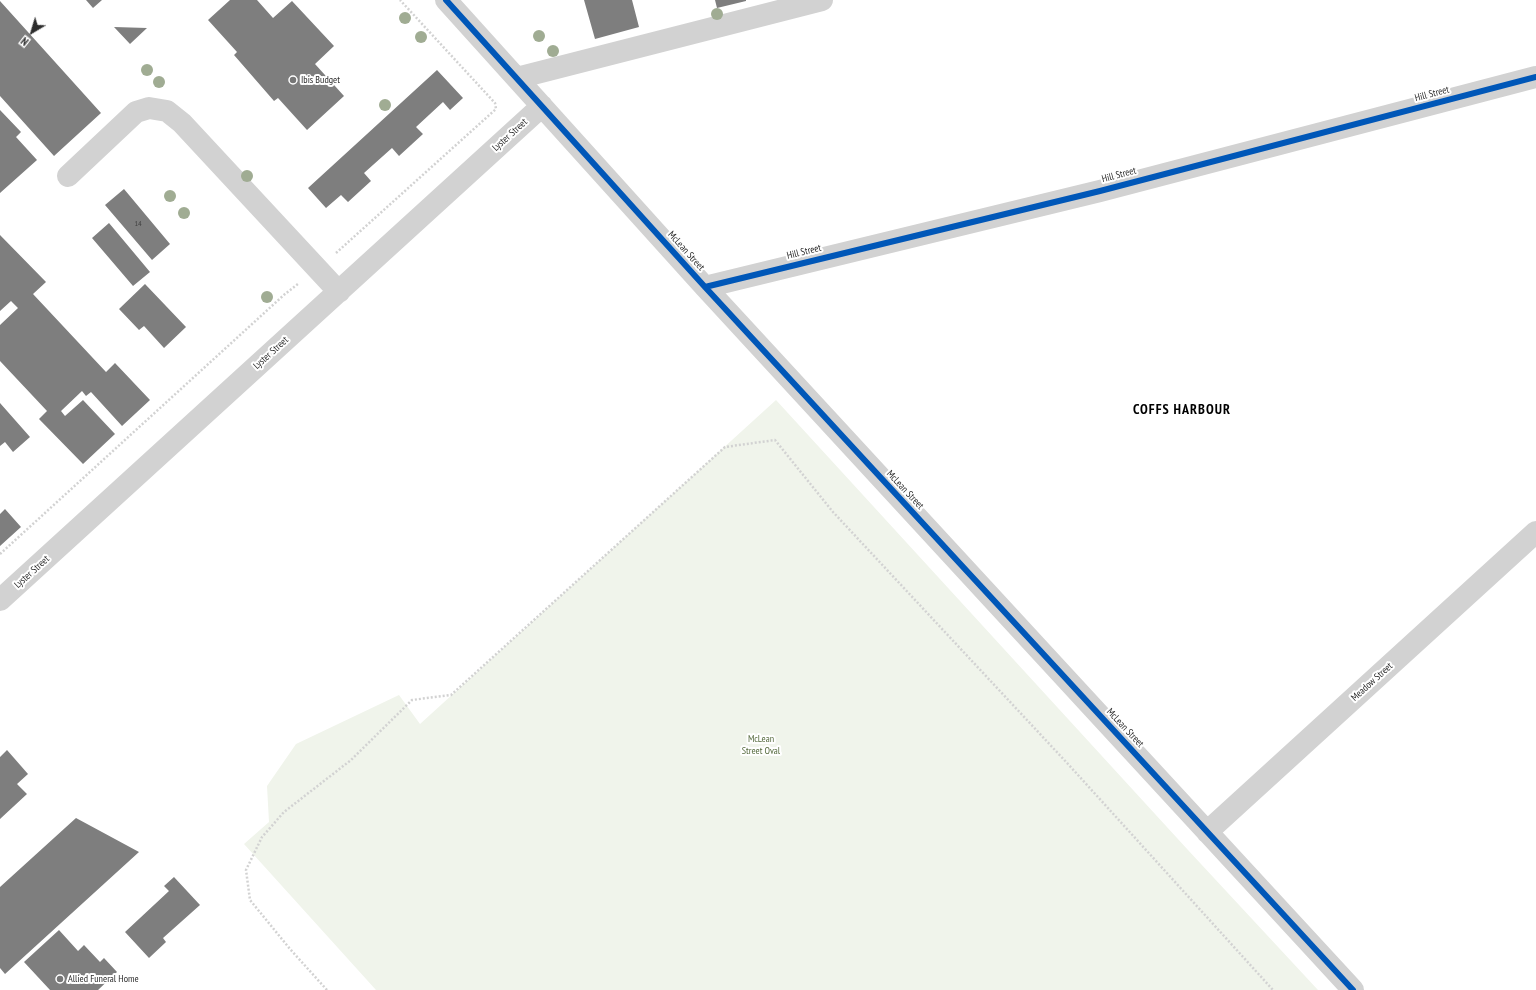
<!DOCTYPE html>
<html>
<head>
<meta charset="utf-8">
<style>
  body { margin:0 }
  #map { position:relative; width:1536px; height:990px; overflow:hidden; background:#fff; font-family:"PT Sans Narrow",sans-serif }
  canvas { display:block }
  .north { position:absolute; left:12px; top:12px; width:40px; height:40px; -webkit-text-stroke:3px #fff; paint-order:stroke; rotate:218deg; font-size:11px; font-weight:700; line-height:16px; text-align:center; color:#2d2d2d }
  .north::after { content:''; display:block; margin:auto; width:14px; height:18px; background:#2d2d2d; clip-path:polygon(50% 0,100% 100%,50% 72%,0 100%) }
</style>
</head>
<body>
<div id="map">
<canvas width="1536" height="990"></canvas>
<div class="north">N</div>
</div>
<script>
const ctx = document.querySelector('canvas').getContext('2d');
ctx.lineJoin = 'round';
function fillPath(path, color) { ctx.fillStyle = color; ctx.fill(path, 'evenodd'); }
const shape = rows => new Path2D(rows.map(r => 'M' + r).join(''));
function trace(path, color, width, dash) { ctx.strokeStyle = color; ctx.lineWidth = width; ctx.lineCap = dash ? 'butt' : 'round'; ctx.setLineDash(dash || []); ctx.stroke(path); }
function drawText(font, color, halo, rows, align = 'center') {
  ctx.font = font + ' "PT Sans Narrow",sans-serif'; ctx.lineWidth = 4; ctx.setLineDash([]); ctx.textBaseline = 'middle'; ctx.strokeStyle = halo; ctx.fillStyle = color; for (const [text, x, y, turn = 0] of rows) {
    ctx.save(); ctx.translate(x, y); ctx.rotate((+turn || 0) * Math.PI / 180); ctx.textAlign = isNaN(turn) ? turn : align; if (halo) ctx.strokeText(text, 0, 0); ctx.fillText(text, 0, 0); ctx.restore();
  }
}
fillPath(shape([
  [776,400,1188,850,1318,990,376,990,244,844,269,822,267,786,296,744,399,695,420,724]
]), '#f0f4eb');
fillPath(shape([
  [86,0,102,0,93,8],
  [230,0,257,0,273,18,292,1,334,46,315,64,344,96,307,130,278,98,274,101,234,55,237,52,208,20],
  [584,0,632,0,639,27,595,39],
  [715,0,746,0,746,1,717,8],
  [0,1,101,113,54,156,0,96],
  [114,27,147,28,130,44],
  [437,70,463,98,450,110,443,102,416,127,423,134,399,156,392,148,364,173,371,181,348,202,341,195,326,208,308,188],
  [0,110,21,132,16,137,37,160,0,193],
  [124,189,170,244,152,260,105,205],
  [109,223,150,272,133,286,92,238],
  [0,235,46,282,33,294,106,372,115,363,150,400,122,426,91,392,86,396,82,391,61,411,65,416,83,400,115,434,83,464,39,419,47,411,0,361,0,325,18,308,11,301,0,311],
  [145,284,186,327,164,348,144,326,139,330,119,309],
  [0,403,30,437,13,452,5,442,0,446],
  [5,509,21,527,0,546,0,514],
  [7,750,28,774,17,784,27,794,0,819,0,757],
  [76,818,139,852,5,974,0,968,0,887],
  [174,877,200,905,163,938,166,942,149,958,125,932,169,891,164,886],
  [59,930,78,951,84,945,100,962,104,958,117,972,98,990,50,990,24,962]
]), '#7e7e7e');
trace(shape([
  [336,253,496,109,495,103,400,0],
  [0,554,285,294,298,284],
  [327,990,290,949,250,900,246,870,262,837,284,812,351,760,412,700,451,695,725,447,775,440,833,512,1068,764,1273,990]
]), '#d2d2d2', 2.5, [2, 2]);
trace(shape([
  [446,0,705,287,1353,990],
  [517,78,822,0],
  [68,176,136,112,149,108,167,111,182,123,339,292],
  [705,287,1100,191,1536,77],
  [0,600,542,106],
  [1207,832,1536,532]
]), '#d2d2d2', 22);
trace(shape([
  [446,0,705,287,1353,990],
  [705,287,1100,191,1536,77]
]), '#0057b8', 6);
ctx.fillStyle = '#a0ac93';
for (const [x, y] of [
  [717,14],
  [405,18],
  [539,36],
  [421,37],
  [553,51],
  [147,70],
  [159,82],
  [385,105],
  [247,176],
  [170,196],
  [184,213],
  [267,297]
]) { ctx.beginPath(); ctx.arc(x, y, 6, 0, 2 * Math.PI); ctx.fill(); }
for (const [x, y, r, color] of [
  [293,80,4,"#767676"],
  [60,979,4,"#767676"]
]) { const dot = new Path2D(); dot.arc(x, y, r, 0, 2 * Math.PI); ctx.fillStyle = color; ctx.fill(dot); trace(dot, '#fff', 1.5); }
drawText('8px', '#414141', null, [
  ["14",138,224]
]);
drawText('10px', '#2d2d2d', '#fff', [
  ["Ibis Budget",301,80],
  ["Allied Funeral Home",68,979]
], 'left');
drawText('10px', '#2d2d2d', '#fff', [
  ["Hill Street",1432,94,-15],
  ["Lyster Street",510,135,-42],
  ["Hill Street",1119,175,-15],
  ["McLean Street",686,251,48],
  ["Hill Street",804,252,-14],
  ["Lyster Street",271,353,-42],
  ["McLean Street",905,490,47],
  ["Lyster Street",32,572,-42],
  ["Meadow Street",1372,682,-42],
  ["McLean Street",1125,728,47]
]);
drawText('10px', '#53683b', '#fff', [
  ["McLean",761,739],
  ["Street Oval",761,751]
]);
ctx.letterSpacing = '1px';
drawText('bold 14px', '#000', '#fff', [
  ["COFFS HARBOUR",1182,410]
]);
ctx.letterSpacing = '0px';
</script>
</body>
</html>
